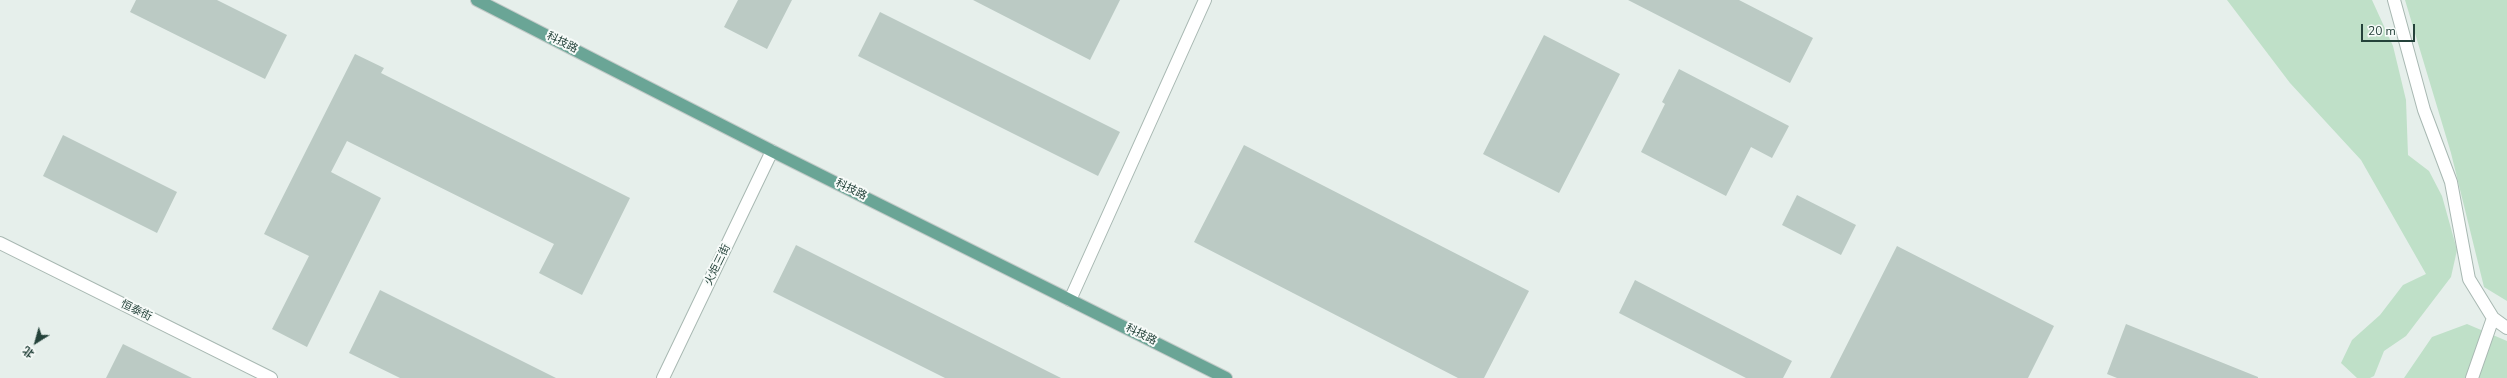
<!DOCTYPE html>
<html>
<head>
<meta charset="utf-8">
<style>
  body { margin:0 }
  #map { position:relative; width:2507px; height:378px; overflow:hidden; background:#e6efeb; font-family:"Nunito Sans","Noto Sans SC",sans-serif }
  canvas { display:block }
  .north { position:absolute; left:16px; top:322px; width:40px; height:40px; -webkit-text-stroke:3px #f7fbf9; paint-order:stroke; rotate:217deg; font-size:11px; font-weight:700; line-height:16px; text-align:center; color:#24423a }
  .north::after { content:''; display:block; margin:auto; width:14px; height:18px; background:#24423a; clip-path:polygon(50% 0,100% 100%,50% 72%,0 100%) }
  .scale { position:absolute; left:2361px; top:24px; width:54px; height:18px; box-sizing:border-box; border:2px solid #24423a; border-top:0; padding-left:5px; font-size:12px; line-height:14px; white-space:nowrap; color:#24423a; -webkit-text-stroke:3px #f7fbf9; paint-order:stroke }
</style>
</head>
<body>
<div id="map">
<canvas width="2507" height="378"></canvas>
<div class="north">北</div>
<div class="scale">20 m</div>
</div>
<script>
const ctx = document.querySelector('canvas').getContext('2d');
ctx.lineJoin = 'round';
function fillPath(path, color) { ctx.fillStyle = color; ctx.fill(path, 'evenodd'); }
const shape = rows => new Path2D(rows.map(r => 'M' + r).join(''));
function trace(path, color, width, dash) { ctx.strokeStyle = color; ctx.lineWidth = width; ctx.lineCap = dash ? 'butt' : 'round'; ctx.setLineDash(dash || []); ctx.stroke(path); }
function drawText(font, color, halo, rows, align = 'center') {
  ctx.font = font + ' "Nunito Sans","Noto Sans SC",sans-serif'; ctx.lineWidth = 4; ctx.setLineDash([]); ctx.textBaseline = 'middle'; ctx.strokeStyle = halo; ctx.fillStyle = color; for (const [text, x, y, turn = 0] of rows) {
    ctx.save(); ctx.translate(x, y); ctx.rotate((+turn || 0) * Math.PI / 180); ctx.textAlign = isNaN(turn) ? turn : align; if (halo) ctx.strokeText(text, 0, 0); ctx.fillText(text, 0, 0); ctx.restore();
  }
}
fillPath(shape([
  [2227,0,2372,0,2393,46,2406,100,2408,155,2429,171,2442,196,2457,250,2451,277,2406,336,2384,351,2374,376,2370,378,2357,378,2341,363,2352,340,2380,315,2403,285,2426,274,2361,160,2290,83],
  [2405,0,2507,0,2507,301,2484,287,2451,153],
  [2467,324,2507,341,2507,378,2404,378,2432,337]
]), '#bfe0c8');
fillPath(shape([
  [136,0,217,0,287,35,265,79,130,12],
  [738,0,792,0,767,49,724,27],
  [973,0,1120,0,1090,60],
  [1628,0,1739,0,1813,38,1790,83],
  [880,12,1120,132,1098,176,858,56],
  [1544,35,1620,74,1559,193,1483,154],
  [355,54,384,68,381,73,630,198,582,295,539,273,554,244,347,141,331,172,381,198,307,347,272,329,309,256,264,234],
  [1679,69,1789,126,1772,158,1751,147,1726,196,1641,152,1665,104,1662,102],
  [63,135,177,192,157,233,43,176],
  [1244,145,1529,291,1484,378,1458,378,1194,242],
  [1797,195,1856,225,1841,255,1782,225],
  [796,245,1061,378,945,378,773,292],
  [1897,246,2054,326,2028,378,1830,378],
  [1635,280,1792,361,1783,378,1746,378,1619,313],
  [380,290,556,378,400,378,349,353],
  [2126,324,2258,377,2258,378,2117,378,2107,374],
  [123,344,192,378,106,378]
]), '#bbcac4');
const street = shape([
  [2394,0,2424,110,2451,182,2469,279,2493,318,2507,328],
  [0,243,271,378],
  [1070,300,1205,0],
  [663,378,772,151],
  [2472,378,2493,318]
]);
const primary = shape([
  [477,0,772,151,1226,378]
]);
trace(street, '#a8b8b2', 14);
trace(primary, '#c2cac8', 14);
trace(street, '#fff', 12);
trace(primary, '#6aa596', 12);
drawText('11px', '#24423a', '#f7fbf9', [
  ["科技路",562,43,27],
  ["科技路",851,190,27],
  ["火炬三街",718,265,-64],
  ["恒泰街",136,311,26],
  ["科技路",1141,335,27]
]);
</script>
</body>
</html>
